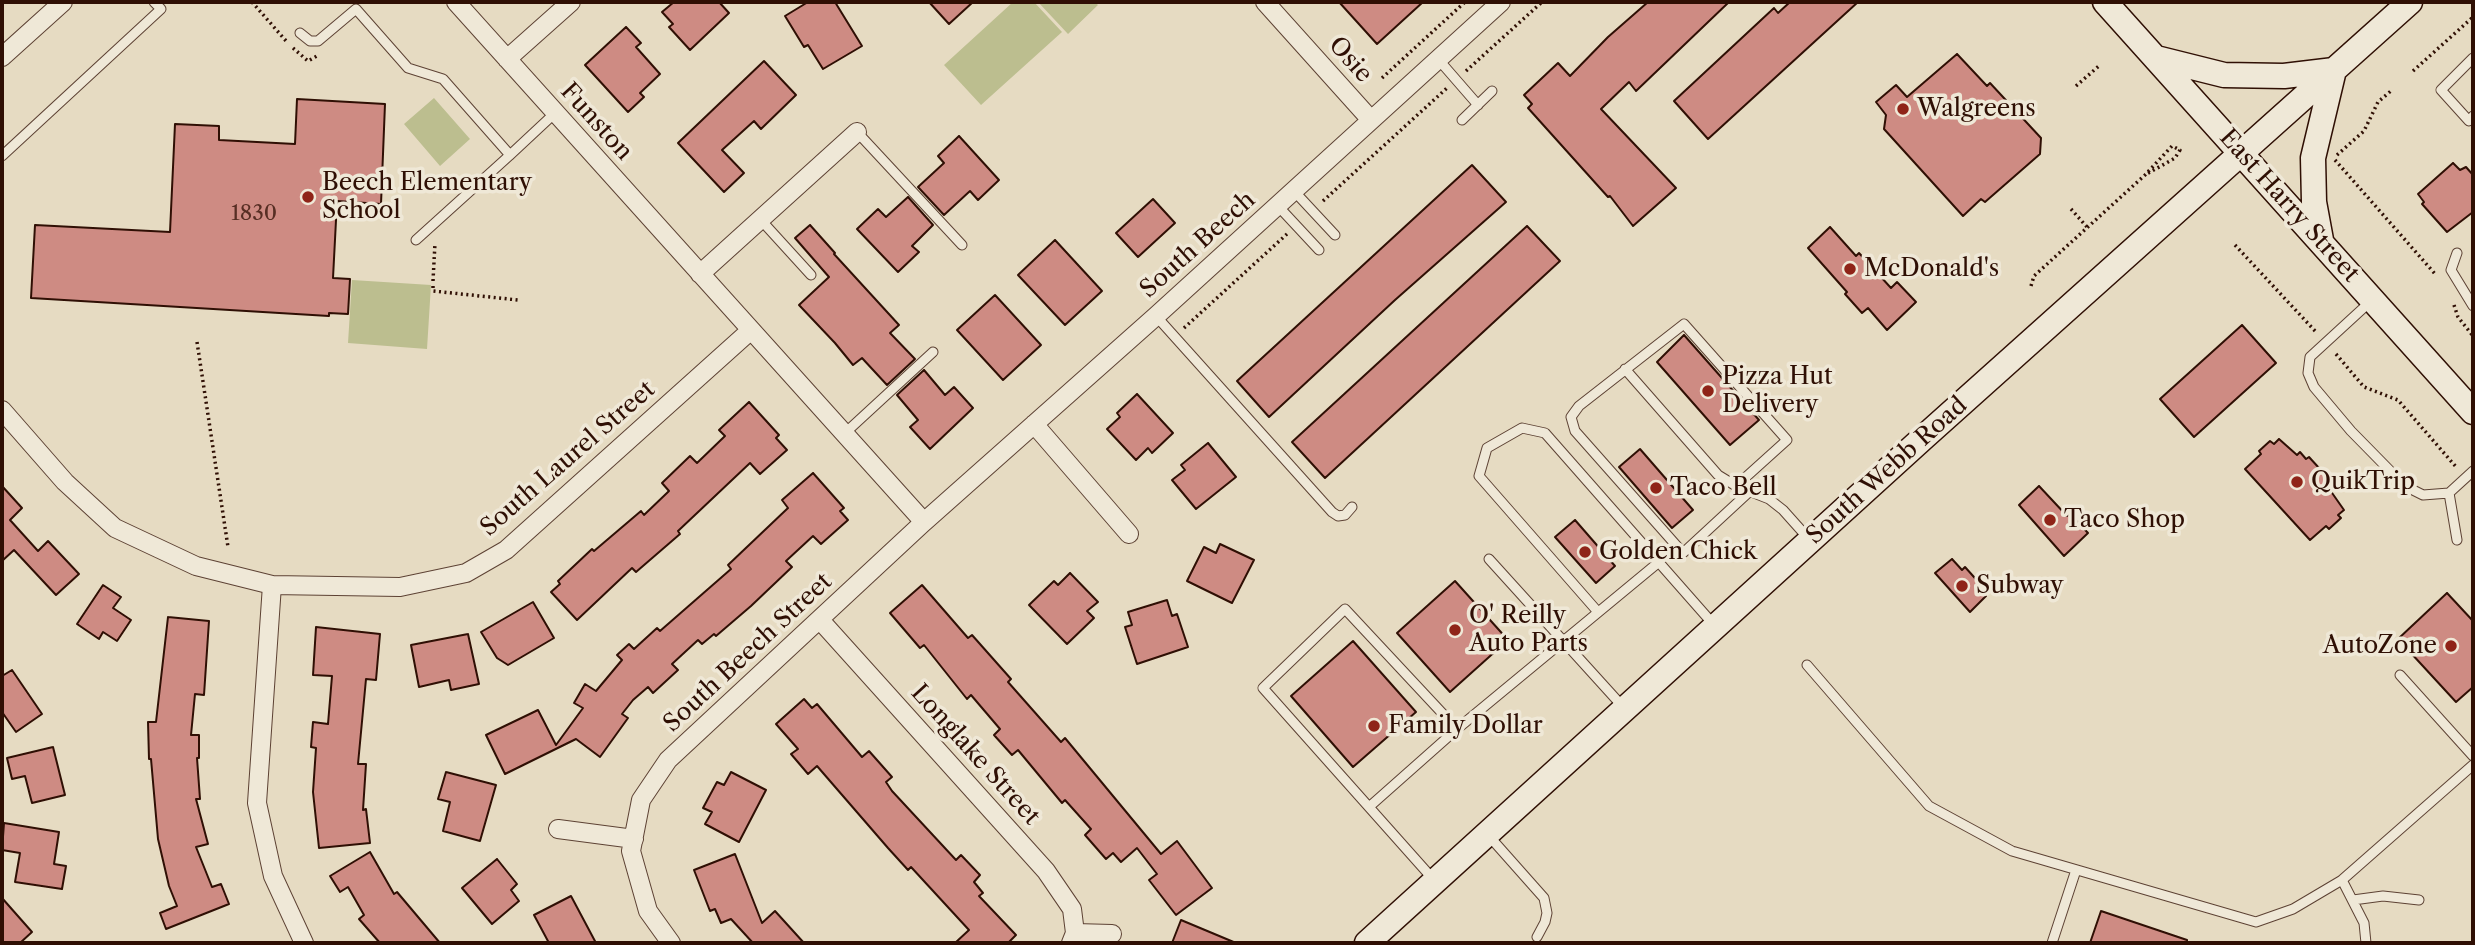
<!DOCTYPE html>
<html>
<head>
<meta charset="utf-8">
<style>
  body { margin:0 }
  #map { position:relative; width:2475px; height:945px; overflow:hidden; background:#e6dbc2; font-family:"Libre Caslon Text",serif }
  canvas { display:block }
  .frame { position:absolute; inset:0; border:4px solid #2f0f04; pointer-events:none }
</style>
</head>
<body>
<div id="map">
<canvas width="2475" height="945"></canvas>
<div class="frame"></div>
</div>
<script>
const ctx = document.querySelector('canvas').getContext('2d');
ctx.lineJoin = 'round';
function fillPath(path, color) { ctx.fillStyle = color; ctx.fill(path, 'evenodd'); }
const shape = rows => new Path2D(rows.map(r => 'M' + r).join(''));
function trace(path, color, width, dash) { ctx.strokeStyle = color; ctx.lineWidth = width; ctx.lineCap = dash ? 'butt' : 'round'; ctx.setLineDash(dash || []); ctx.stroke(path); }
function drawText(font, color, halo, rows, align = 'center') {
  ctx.font = font + ' "Libre Caslon Text",serif'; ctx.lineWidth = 7; ctx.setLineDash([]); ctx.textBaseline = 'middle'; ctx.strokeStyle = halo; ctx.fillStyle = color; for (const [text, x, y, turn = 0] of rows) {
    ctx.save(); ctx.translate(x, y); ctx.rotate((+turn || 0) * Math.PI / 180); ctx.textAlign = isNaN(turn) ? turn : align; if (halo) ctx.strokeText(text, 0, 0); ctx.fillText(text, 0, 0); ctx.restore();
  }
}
fillPath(shape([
  [1013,2,1034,2,1062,32,981,105,944,65],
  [1038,2,1095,2,1098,5,1068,34],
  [434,98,470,139,440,166,404,124],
  [352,280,431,285,427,349,348,343]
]), '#bcbe8f');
const building = shape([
  [674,2,719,2,729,13,690,50,669,27,673,24,662,12,674,2],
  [808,2,835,2,862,46,823,69,808,45,804,47,785,16,808,2],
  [929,2,973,2,949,24,929,2],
  [1339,2,1423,2,1377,44,1339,2],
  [1648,2,1729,2,1636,91,1629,82,1601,109,1676,188,1633,226,1610,196,1608,197,1528,108,1532,104,1524,95,1558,63,1570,76,1608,37,1648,2],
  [1790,2,1858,2,1708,139,1674,101,1774,8,1778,13,1790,2],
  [626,27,641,43,636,47,660,74,640,93,644,97,628,112,585,65,626,27],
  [1957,54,1987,86,1990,83,2041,138,2040,154,1985,202,1981,199,1963,216,1884,129,1886,115,1876,102,1896,85,1907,97,1957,54],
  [764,61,796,95,761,129,754,121,722,150,744,173,724,192,678,143,764,61],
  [297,99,385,104,381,204,337,201,333,278,350,279,348,314,329,313,329,316,31,298,35,225,170,232,175,124,219,126,219,140,295,144,297,99],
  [959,136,999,180,978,200,970,191,944,215,918,187,944,163,938,156,959,136],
  [2453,163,2460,170,2466,167,2473,175,2473,212,2447,232,2422,204,2424,202,2418,194,2453,163],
  [1472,165,1506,202,1395,300,1269,417,1237,381,1472,165],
  [908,197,933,225,912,246,919,252,898,272,857,229,878,209,886,217,908,197],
  [1153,199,1175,223,1138,257,1116,233,1153,199],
  [810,225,835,253,834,254,899,325,890,333,915,359,887,385,862,358,853,365,835,343,799,305,829,277,795,238,810,225],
  [1527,226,1560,261,1325,478,1292,442,1527,226],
  [1830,227,1856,256,1859,253,1891,288,1897,282,1916,302,1887,330,1868,308,1862,313,1845,294,1847,292,1808,248,1830,227],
  [1055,240,1102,291,1065,325,1018,275,1055,240],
  [995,295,1041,345,1003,380,957,330,995,295],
  [2242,325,2276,363,2194,437,2160,399,2242,325],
  [1684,335,1759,420,1730,445,1657,362,1684,335],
  [924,370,945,395,954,387,973,408,930,449,910,427,918,420,897,395,924,370],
  [1137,394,1173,433,1152,453,1148,448,1136,460,1107,429,1120,417,1117,413,1137,394],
  [749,402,779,435,776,438,787,450,760,474,750,463,678,531,680,534,636,572,632,568,577,620,551,592,560,584,558,581,592,549,594,551,641,511,644,515,669,491,662,483,690,456,697,463,725,436,719,430,749,402],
  [2279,439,2297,455,2300,452,2306,459,2309,457,2329,479,2326,481,2333,488,2330,490,2344,510,2338,515,2341,518,2329,529,2326,526,2310,540,2245,469,2261,454,2259,451,2270,441,2274,444,2279,439],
  [1208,443,1236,477,1196,509,1172,480,1185,470,1181,465,1208,443],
  [1640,449,1693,510,1672,528,1619,467,1640,449],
  [813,473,844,508,840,511,848,520,821,544,813,536,786,561,792,567,751,606,716,636,714,634,702,644,698,640,672,664,678,670,653,693,648,687,633,700,622,714,628,718,600,757,576,739,505,774,486,735,538,710,556,745,583,708,574,703,585,684,596,691,622,660,617,655,629,644,634,649,657,628,660,631,731,569,728,565,788,508,782,500,813,473],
  [2,486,22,508,10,520,38,551,48,541,79,574,56,595,14,550,2,561,2,486],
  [2039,486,2067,516,2070,514,2088,533,2064,556,2019,505,2039,486],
  [1575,520,1615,566,1596,583,1555,537,1575,520],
  [1220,544,1254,560,1232,603,1187,581,1204,547,1216,553,1220,544],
  [1952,559,1962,570,1965,567,1982,586,1980,588,1986,596,1970,612,1935,573,1952,559],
  [1070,573,1098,602,1087,611,1094,618,1067,644,1029,605,1054,581,1058,585,1070,573],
  [1455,581,1508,640,1450,692,1397,633,1455,581],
  [103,585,121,597,113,608,131,620,117,641,103,632,99,639,77,624,103,585],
  [922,585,968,638,972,635,1011,679,1008,682,1061,742,1065,738,1161,854,1177,841,1212,888,1176,915,1149,880,1157,874,1137,848,1121,862,1113,853,1106,859,1085,835,1091,829,1065,800,1062,803,1018,750,1012,755,994,735,1000,729,971,695,967,699,924,645,920,648,890,613,922,585],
  [2447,593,2473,621,2473,687,2456,702,2398,639,2447,593],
  [1167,600,1172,616,1177,614,1188,647,1137,664,1125,627,1132,625,1128,612,1167,600],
  [533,602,554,638,508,665,497,658,481,632,533,602],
  [168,617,209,621,204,695,195,694,191,735,199,735,199,758,197,758,200,799,196,799,208,844,196,847,212,887,221,884,229,904,166,929,160,913,177,906,169,886,158,839,151,759,149,759,148,722,156,722,168,617],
  [316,627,380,634,376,680,366,679,358,764,366,764,363,810,366,809,370,843,319,848,313,792,316,748,311,747,313,722,328,724,332,676,313,675,316,627],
  [468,634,479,684,451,690,449,680,419,687,411,645,468,634],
  [1353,641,1416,712,1353,767,1291,696,1353,641],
  [12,670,42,714,16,732,2,712,2,676,12,670],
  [804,699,812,708,817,704,862,757,869,751,892,777,886,782,892,791,956,860,961,855,980,875,974,882,983,893,979,896,1016,935,1008,943,955,943,969,930,911,867,908,870,888,848,817,766,808,774,791,754,798,749,776,724,804,699],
  [53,747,65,795,32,803,25,776,12,779,7,758,53,747],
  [446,772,496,785,480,841,443,831,450,802,438,799,446,772],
  [731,772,766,790,739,842,705,824,712,812,703,808,717,782,724,785,731,772],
  [4,823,59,832,54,864,66,866,62,889,15,882,20,853,2,850,4,823],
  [370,852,394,894,397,892,440,943,380,943,359,919,364,915,348,887,340,892,330,876,370,852],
  [735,854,762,923,775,911,804,943,753,943,731,919,721,923,715,909,710,911,694,870,735,854],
  [497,859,517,884,511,890,519,901,492,924,462,888,497,859],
  [571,896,596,943,549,943,534,915,571,896],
  [2,898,32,932,20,943,2,943,2,898],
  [2101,911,2187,940,2187,943,2090,943,2101,911],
  [1181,920,1236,943,1172,943,1181,920]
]);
fillPath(building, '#ce8b83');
trace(building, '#2f0f04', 2);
const service = shape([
  [300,33,310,41,318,41,356,9,408,68,443,79,510,155,555,113],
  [2473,58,2441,90,2469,121,2473,116],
  [1438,59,1478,105],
  [1462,120,1492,91],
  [857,132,962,245],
  [2,156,161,9,154,2],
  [1294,191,1335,235],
  [1278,206,1319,250],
  [760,219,811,275],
  [416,240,510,155],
  [2457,253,2451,270,2473,306],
  [2371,301,2310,357,2308,373,2314,387,2351,431,2405,486,2423,495,2449,493],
  [1156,316,1332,512,1338,516,1345,515,1352,507],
  [1625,369,1718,475,1736,486,1769,499,1783,510,1808,538],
  [844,434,933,352],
  [1736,486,1787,440,1684,324,1579,406,1571,417,1575,431,1683,553,1749,492],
  [2457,540,2449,493,2473,471],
  [1489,559,1624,708],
  [1598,612,1479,476,1487,448,1522,428,1545,433,1714,625],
  [1807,665,1929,806,2012,851,2256,922,2293,909,2342,880,2473,765],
  [2400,675,2473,756],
  [1369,807,1457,729],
  [1489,836,1544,898,1547,913,1545,922,1537,937],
  [1433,879,1263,688,1345,609,1457,729,1659,562],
  [2342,880,2364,923,2366,943],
  [2353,900,2383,896,2419,900],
  [2052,943,2076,870]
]);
const minor = shape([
  [456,2,924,522],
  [1265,2,1371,120],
  [2,57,63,2],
  [507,59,571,2],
  [700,274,857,132],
  [2,410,65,482,115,528,196,566,272,585,400,587,466,573,506,550,751,330],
  [1034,424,1129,534],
  [272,585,257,803,273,876,304,943],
  [820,620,1046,871,1072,909,1075,933,1071,943],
  [558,829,634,839],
  [1075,933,1112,934],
  [671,943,648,911,631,851,641,800,668,760,924,522,1156,316,1501,2]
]);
const secondary = shape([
  [2105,2,2473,412],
  [2156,58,2224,75,2284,76,2334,70,2313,158,2314,202,2321,240],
  [1367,943,1923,438,2410,2]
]);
trace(service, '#5d4234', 11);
trace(minor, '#5d4234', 20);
trace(secondary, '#2f0f04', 27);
trace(shape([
  [252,2,287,42],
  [293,48,308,61,317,56],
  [1466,71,1542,2],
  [2413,71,2473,17],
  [1382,78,1465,2],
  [2076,86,2100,65],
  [2337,155,2364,131,2378,102,2392,90],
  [2335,160,2436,275],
  [1323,201,1447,88],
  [2071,209,2087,227],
  [2235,245,2316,332],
  [433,281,435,243],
  [433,286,433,291,518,300],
  [2031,286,2034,276,2145,175,2172,146,2180,150,2175,158,2145,175],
  [2454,305,2458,317,2473,336],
  [1184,328,1287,234],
  [197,342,228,547],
  [2336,354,2364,387,2398,400,2457,468]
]), '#2f0f04', 3.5, [2, 3.5]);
trace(service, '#efe8d7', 9);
trace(minor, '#efe8d7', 18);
trace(secondary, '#efe8d7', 24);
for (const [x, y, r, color] of [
  [1903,109,7,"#8f2418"],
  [308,197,7,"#8f2418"],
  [1850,269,7,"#8f2418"],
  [1708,391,7,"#8f2418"],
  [2297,482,7,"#8f2418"],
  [1656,488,7,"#8f2418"],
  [2050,520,7,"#8f2418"],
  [1585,552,7,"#8f2418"],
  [1962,586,7,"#8f2418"],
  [1455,630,7,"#8f2418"],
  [2451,646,7,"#8f2418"],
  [1374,726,7,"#8f2418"]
]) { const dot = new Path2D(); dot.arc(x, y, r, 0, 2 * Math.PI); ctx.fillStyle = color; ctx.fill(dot); trace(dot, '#efe8d7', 2.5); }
drawText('21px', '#572e24', null, [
  ["1830",254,214]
]);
drawText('24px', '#2f0f04', '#efe8d7', [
  ["Osie",1350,60,48],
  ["Funston",596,122,48],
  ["East Harry Street",2289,206,48],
  ["South Beech",1198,245,-42],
  ["South Laurel Street",568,459,-41],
  ["South Webb Road",1887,471,-42],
  ["South Beech Street",748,653,-43],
  ["Longlake Street",975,755,48]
]);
drawText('24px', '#2f0f04', '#efe8d7', [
  ["Walgreens",1917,109],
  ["Beech Elementary",322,183],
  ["School",322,211],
  ["McDonald's",1864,269],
  ["Pizza Hut",1722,377],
  ["Delivery",1722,405],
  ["QuikTrip",2311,482],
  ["Taco Bell",1670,488],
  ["Taco Shop",2064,520],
  ["Golden Chick",1599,552],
  ["Subway",1976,586],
  ["O' Reilly",1469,616],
  ["Auto Parts",1469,644],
  ["AutoZone",2437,646,"right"],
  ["Family Dollar",1388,726]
], 'left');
</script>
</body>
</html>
